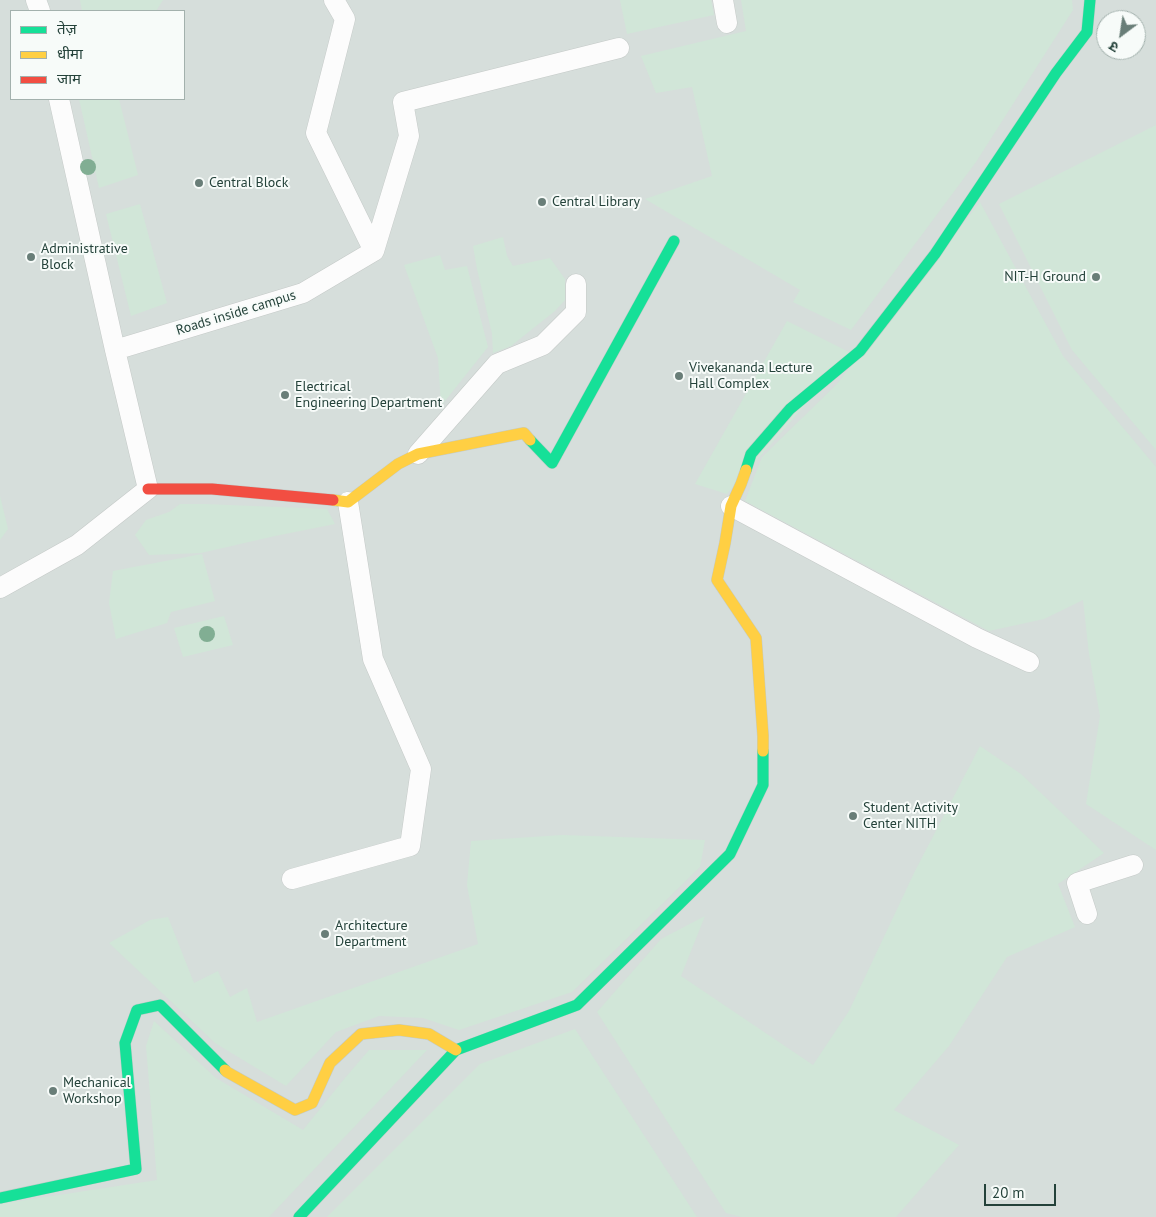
<!DOCTYPE html>
<html>
<head>
<meta charset="utf-8">
<style>
  body { margin:0 }
  #map { position:relative; width:1156px; height:1217px; overflow:hidden; background:#e8edeb; font-family:"PT Sans","Noto Sans Devanagari",sans-serif }
  canvas { display:block }
  .legend { position:absolute; left:10px; top:10px; width:175px; height:90px; box-sizing:border-box; background:#f7fbf9; border:1px solid #a3b1ad; margin:0; padding:6px 9px; list-style:none; font-size:15px; color:#24423a }
  .legend li { display:flex; align-items:center; gap:10px; height:25px }
  .legend b { width:25px; border:1px solid #a3b1ad }
  .north { position:absolute; left:1096px; top:10px; width:50px; height:50px; box-sizing:border-box; background:#f7fbf9; border:1px solid #a3b1ad; border-radius:50%; rotate:211deg; font-size:14px; font-weight:700; line-height:20px; text-align:center; color:#24423a }
  .north::after { content:''; display:block; margin:auto; width:18px; height:22px; background:#697e78; clip-path:polygon(50% 0,100% 100%,50% 72%,0 100%) }
  .scale { position:absolute; left:984px; top:1184px; width:72px; height:22px; box-sizing:border-box; border:2px solid #24423a; border-top:0; padding-left:6px; font-size:15px; line-height:18px; white-space:nowrap; color:#24423a; -webkit-text-stroke:4px #f7fbf9; paint-order:stroke }
</style>
</head>
<body>
<div id="map">
<canvas width="1156" height="1217"></canvas>
<ul class="legend">
<li><b style="height:6px;background:#16e098"></b>तेज़</li>
<li><b style="height:6px;background:#ffcf43"></b>धीमा</li>
<li><b style="height:6px;background:#f24e42"></b>जाम</li>
</ul>
<div class="north">उ</div>
<div class="scale">20 m</div>
</div>
<script>
const ctx = document.querySelector('canvas').getContext('2d');
ctx.lineJoin = 'round';
function fillPath(path, color) { ctx.fillStyle = color; ctx.fill(path, 'evenodd'); }
const shape = rows => new Path2D(rows.map(r => 'M' + r).join(''));
function trace(path, color, width, dash) { ctx.strokeStyle = color; ctx.lineWidth = width; ctx.lineCap = dash ? 'butt' : 'round'; ctx.setLineDash(dash || []); ctx.stroke(path); }
function drawText(font, color, halo, rows, align = 'center') {
  ctx.font = font + ' "PT Sans",sans-serif'; ctx.lineWidth = 4; ctx.setLineDash([]); ctx.textBaseline = 'middle'; ctx.strokeStyle = halo; ctx.fillStyle = color; for (const [text, x, y, turn = 0] of rows) {
    ctx.save(); ctx.translate(x, y); ctx.rotate((+turn || 0) * Math.PI / 180); ctx.textAlign = isNaN(turn) ? turn : align; if (halo) ctx.strokeText(text, 0, 0); ctx.fillText(text, 0, 0); ctx.restore();
  }
}
fillPath(shape([
  [0,0,1156,0,1156,1217,0,1217],
  [11,11,184,11,184,99,11,99],
  [1106,20,1136,20,1136,50,1106,50]
]), '#d6dedb');
fillPath(shape([
  [80,0,163,0,156,11,82,11],
  [620,0,711,0,714,15,627,34],
  [741,0,1072,0,1073,10,976,162,851,330,793,302,800,290,645,199,712,176,692,87,656,93,641,56,746,31],
  [79,99,119,99,138,175,99,188],
  [1156,125,1156,450,1072,350,999,204],
  [980,202,1063,356,1156,467,1156,850,1086,804,1100,716,1089,654,1083,600,1044,619,989,631,745,501,762,457,837,384],
  [140,204,167,303,131,316,106,214],
  [503,237,507,256,513,266,550,258,565,279,565,300,555,311,511,346,493,353,492,334,477,269,473,246],
  [440,255,445,270,467,266,488,347,441,406,438,358,404,265],
  [787,321,851,353,727,494,695,484],
  [0,496,8,529,0,540],
  [180,504,205,504,327,509,335,524,275,536,201,553,149,555,135,535,146,520,169,512],
  [202,554,215,601,171,612,167,623,116,639,109,603,113,571],
  [224,616,233,645,183,657,174,628],
  [980,746,1021,774,1104,853,1058,884,1075,927,1007,957,949,1046,894,1110,959,1145,896,1217,742,1217,726,1213,597,1012,661,939,705,916,681,976,813,1065,849,1011,915,871],
  [562,835,705,840,700,867,572,992,459,1030,423,1018,379,1016,336,1032,286,1086,215,1043,109,943,150,920,168,917,194,983,218,971,230,997,247,988,257,1022,478,944,467,885,471,841],
  [154,1021,216,1078,303,1130,345,1078,369,1050,427,1050,269,1217,0,1217,0,1204,157,1180,146,1046],
  [575,1029,697,1217,327,1217,480,1064]
]), '#d1e6d8');
const street = shape([
  [36,0,40,11],
  [334,0,345,19,316,133,374,251],
  [723,0,727,23],
  [115,350,303,293,374,251,409,136,403,102,619,48],
  [418,454,497,364,543,345,576,312,576,284],
  [731,506,977,638,1029,662],
  [0,588,77,545,148,489,115,350,59,99],
  [292,879,410,846,421,769,373,659,348,502],
  [1087,914,1077,883,1133,865]
]);
const fast = shape([
  [530,440,552,463,674,241],
  [746,470,751,454,790,409,860,351,935,254,1056,73,1087,32,1090,0],
  [0,1198,136,1169,125,1043,137,1010,160,1005,225,1070],
  [299,1217,456,1050,577,1005,730,854,763,785,763,751]
]);
const slow = shape([
  [746,470,741,484,731,506,725,543,717,580,756,638,763,736,763,751],
  [333,500,348,502,398,464,418,454,524,433,530,440],
  [225,1070,227,1072,295,1110,312,1103,330,1063,361,1034,399,1030,429,1034,456,1050]
]);
const jam = shape([
  [148,489,212,489,333,500]
]);
trace(street, '#c5cac8', 21);
trace(fast, '#c3cbc8', 12);
trace(slow, '#c3cbc8', 12);
trace(jam, '#c3cbc8', 12);
trace(street, '#fcfcfc', 20);
trace(fast, '#16e098', 11);
trace(slow, '#ffcf43', 11);
trace(jam, '#f24e42', 11);
ctx.fillStyle = '#81ae93';
for (const [x, y] of [
  [88,167],
  [207,634]
]) { ctx.beginPath(); ctx.arc(x, y, 8, 0, 2 * Math.PI); ctx.fill(); }
for (const [x, y, r, color] of [
  [199,183,5,"#697e78"],
  [542,202,5,"#697e78"],
  [31,257,5,"#697e78"],
  [1096,277,5,"#697e78"],
  [679,376,5,"#697e78"],
  [285,395,5,"#697e78"],
  [853,816,5,"#697e78"],
  [325,934,5,"#697e78"],
  [53,1091,5,"#697e78"]
]) { const dot = new Path2D(); dot.arc(x, y, r, 0, 2 * Math.PI); ctx.fillStyle = color; ctx.fill(dot); trace(dot, '#f7fbf9', 2); }
drawText('14px', '#24423a', '#f7fbf9', [
  ["Central Block",209,183],
  ["Central Library",552,202],
  ["Administrative",41,249],
  ["Block",41,265],
  ["NIT-H Ground",1086,277,"right"],
  ["Vivekananda Lecture",689,368],
  ["Hall Complex",689,384],
  ["Electrical",295,387],
  ["Engineering Department",295,403],
  ["Student Activity",863,808],
  ["Center NITH",863,824],
  ["Architecture",335,926],
  ["Department",335,942],
  ["Mechanical",63,1083],
  ["Workshop",63,1099]
], 'left');
drawText('14px', '#24423a', '#f7fbf9', [
  ["Roads inside campus",236,313,-17]
]);
</script>
</body>
</html>
